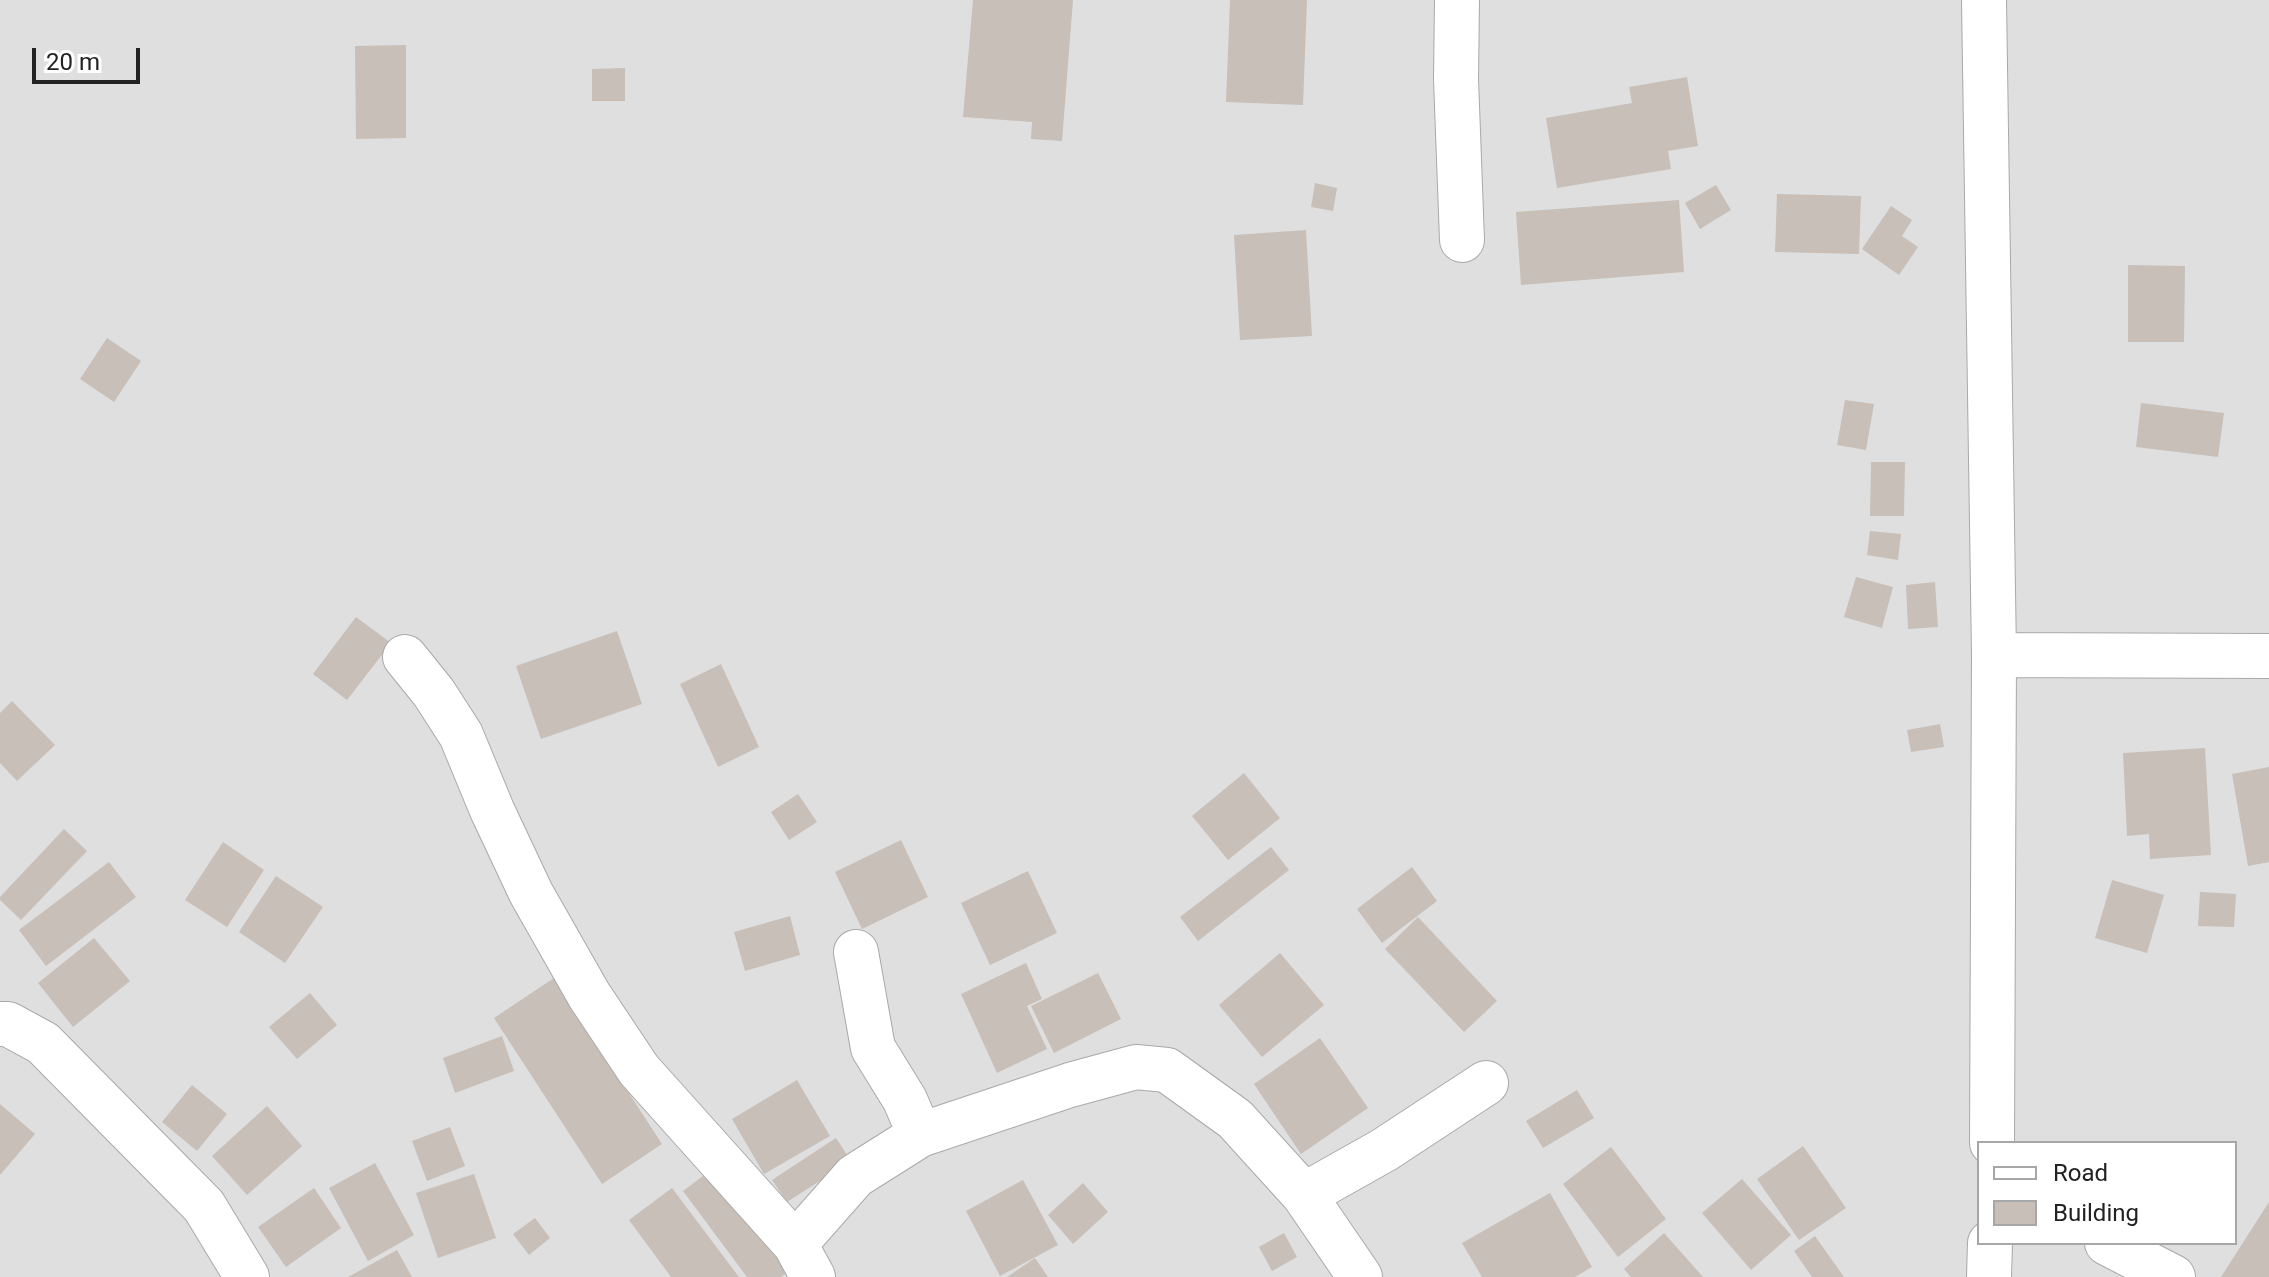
<!DOCTYPE html>
<html>
<head>
<meta charset="utf-8">
<style>
  body { margin:0 }
  #map { position:relative; width:2269px; height:1277px; overflow:hidden; background:#f2efe9; font-family:Roboto,sans-serif }
  canvas { display:block }
  .legend { position:absolute; left:1977px; top:1141px; width:260px; height:104px; box-sizing:border-box; background:#fff; border:2px solid #a7a7a7; margin:0; padding:10px 14px; list-style:none; font-size:24px; color:#222 }
  .legend li { display:flex; align-items:center; gap:16px; height:40px }
  .legend b { width:40px; border:2px solid #a7a7a7 }
  .scale { position:absolute; left:32px; top:48px; width:108px; height:36px; box-sizing:border-box; border:4px solid #222; border-top:0; padding-left:10px; font-size:24px; line-height:28px; white-space:nowrap; color:#222; -webkit-text-stroke:6px #fff; paint-order:stroke }
</style>
</head>
<body>
<div id="map">
<canvas width="2269" height="1277"></canvas>
<ul class="legend">
<li><b style="height:10px;background:#fff"></b>Road</li>
<li><b style="height:22px;background:#c7bfb8"></b>Building</li>
</ul>
<div class="scale">20 m</div>
</div>
<script>
const ctx = document.querySelector('canvas').getContext('2d');
ctx.lineJoin = 'round';
function fillPath(path, color) { ctx.fillStyle = color; ctx.fill(path, 'evenodd'); }
const shape = rows => new Path2D(rows.map(r => 'M' + r).join(''));
function trace(path, color, width, dash) { ctx.strokeStyle = color; ctx.lineWidth = width; ctx.lineCap = dash ? 'butt' : 'round'; ctx.setLineDash(dash || []); ctx.stroke(path); }
fillPath(shape([
  [0,0,2269,0,2269,1277,0,1277],
  [1979,1143,2235,1143,2235,1243,1979,1243]
]), '#e0dfdf');
fillPath(shape([
  [973,0,1073,0,1062,141,1031,139,1032,122,963,117],
  [1230,0,1307,0,1303,105,1226,102],
  [406,45,406,138,356,139,355,46],
  [625,68,625,101,592,101,592,69],
  [1687,77,1698,146,1668,151,1671,169,1557,188,1546,118,1632,103,1629,87],
  [1315,183,1337,188,1333,211,1311,207],
  [1716,185,1731,210,1700,229,1685,203],
  [1777,194,1861,196,1859,254,1775,252],
  [1679,200,1684,272,1521,285,1516,212],
  [1891,206,1912,220,1902,236,1918,247,1899,275,1862,249],
  [1306,230,1312,336,1240,340,1234,235],
  [2128,265,2185,266,2184,342,2128,342],
  [107,338,141,361,114,402,80,379],
  [1845,400,1874,404,1866,450,1837,445],
  [2141,403,2224,413,2218,457,2136,447],
  [1871,462,1905,462,1904,516,1870,516],
  [1870,531,1901,534,1898,560,1867,555],
  [1856,577,1893,587,1882,628,1844,617],
  [1935,582,1938,627,1908,629,1906,585],
  [356,617,391,643,347,700,313,674],
  [617,631,642,704,541,739,516,666],
  [721,664,759,747,718,767,680,684],
  [12,701,55,745,17,781,0,763,0,713],
  [1940,724,1944,747,1911,752,1907,730],
  [2205,748,2211,855,2150,859,2149,834,2127,836,2123,753],
  [2269,767,2269,862,2248,866,2232,774],
  [1244,773,1280,818,1228,860,1192,816],
  [798,794,817,822,789,840,771,812],
  [64,829,87,851,21,920,0,900,0,897],
  [901,840,928,897,862,929,835,872],
  [223,842,264,870,227,927,185,900],
  [1271,847,1289,870,1198,941,1180,917],
  [109,862,136,897,46,966,19,930],
  [1412,867,1437,901,1382,943,1357,909],
  [1028,871,1057,933,990,965,961,903],
  [276,876,323,907,285,963,239,932],
  [2112,880,2164,895,2147,953,2095,938],
  [2200,892,2236,894,2234,927,2198,926],
  [790,916,800,955,745,971,734,932],
  [1418,917,1497,1001,1464,1032,1385,949],
  [94,938,130,981,73,1027,38,983],
  [1280,953,1324,1005,1262,1057,1219,1005],
  [1026,963,1042,999,1027,1006,1047,1049,997,1073,961,994],
  [1098,973,1121,1019,1054,1053,1031,1006],
  [554,978,662,1144,602,1184,494,1018],
  [310,993,337,1025,297,1059,269,1027],
  [502,1036,514,1071,455,1093,443,1058],
  [1320,1038,1368,1108,1301,1154,1254,1084],
  [797,1080,830,1136,764,1174,732,1119],
  [192,1085,227,1114,197,1151,162,1122],
  [1577,1090,1594,1118,1543,1148,1526,1121],
  [0,1104,35,1134,0,1175],
  [267,1106,302,1146,247,1195,212,1156],
  [450,1127,465,1166,427,1181,412,1141],
  [836,1138,851,1161,787,1202,772,1180],
  [1803,1146,1846,1208,1799,1240,1757,1179],
  [1611,1147,1666,1219,1618,1257,1563,1184],
  [375,1163,414,1235,368,1261,329,1188],
  [711,1170,788,1272,781,1277,747,1277,683,1191],
  [474,1174,496,1238,438,1258,416,1193],
  [1742,1179,1791,1235,1751,1270,1702,1213],
  [1023,1180,1058,1245,1000,1276,966,1211],
  [1083,1183,1108,1212,1073,1244,1048,1215],
  [314,1188,341,1228,286,1267,258,1227],
  [672,1188,739,1277,671,1277,629,1220],
  [1550,1193,1592,1267,1575,1277,1482,1277,1462,1243],
  [2269,1202,2269,1277,2221,1277],
  [535,1218,550,1238,529,1255,513,1234],
  [1284,1233,1297,1257,1272,1271,1259,1247],
  [1664,1233,1703,1277,1631,1277,1624,1269],
  [1815,1236,1844,1277,1812,1277,1794,1251],
  [397,1250,412,1277,348,1277],
  [1035,1258,1048,1277,1007,1277]
]), '#c7bfb8');
const minor = shape([
  [1457,0,1456,79,1462,240],
  [1984,0,1994,655,1992,1143],
  [1994,655,2269,656],
  [405,657,434,693,461,735,492,810,531,893,589,995,639,1070,795,1244,813,1277],
  [856,952,873,1048,905,1100,920,1135],
  [0,1024,8,1024,43,1043,204,1206,247,1277],
  [1304,1195,1384,1150,1486,1083],
  [2107,1243,2173,1277],
  [795,1244,855,1176,920,1135,1070,1085,1136,1067,1167,1070,1235,1119,1304,1195,1360,1277],
  [1989,1277,1990,1243]
]);
trace(minor, '#a9a9a9', 46);
trace(minor, '#fff', 44);
</script>
</body>
</html>
